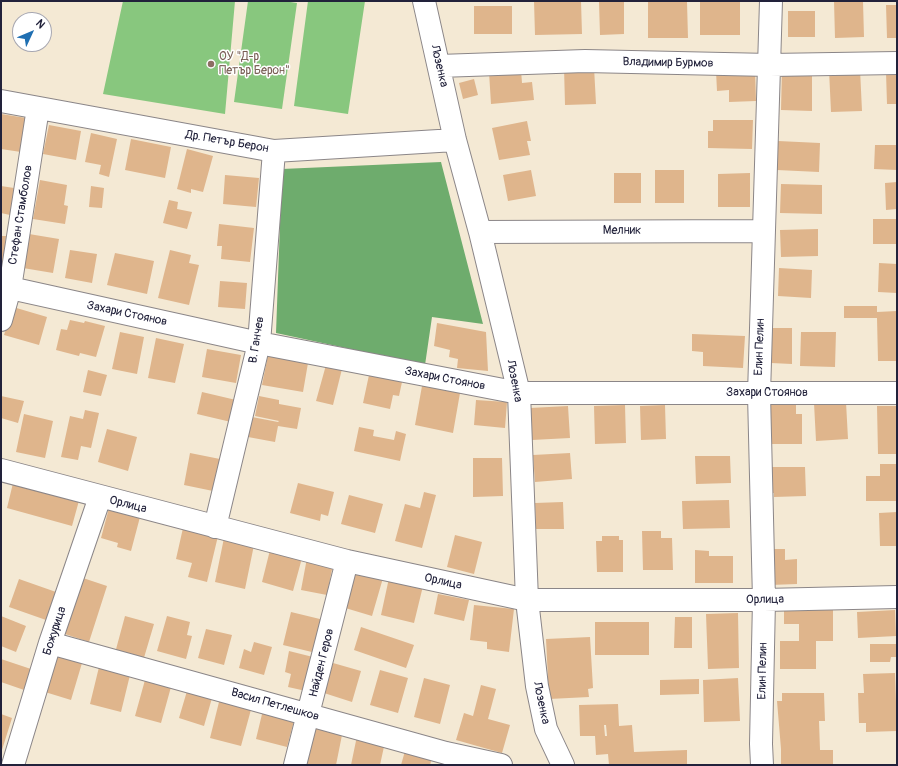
<!DOCTYPE html>
<html>
<head>
<meta charset="utf-8">
<style>
  body { margin:0 }
  #map { position:relative; width:898px; height:766px; overflow:hidden; background:#f4e9d4; font-family:Pangolin,sans-serif }
  canvas { display:block }
  .frame { position:absolute; inset:0; border:2px solid #22223b; pointer-events:none }
  .north { position:absolute; left:12px; top:12px; width:40px; height:40px; box-sizing:border-box; background:#fff; border:1px solid #a7a7b1; border-radius:50%; rotate:46deg; font-size:11px; font-weight:700; line-height:16px; text-align:center; color:#22223b }
  .north::after { content:''; display:block; margin:auto; width:14px; height:18px; background:#1f6fb2; clip-path:polygon(50% 0,100% 100%,50% 72%,0 100%) }
</style>
</head>
<body>
<div id="map">
<canvas width="898" height="766"></canvas>
<div class="frame"></div>
<div class="north">N</div>
</div>
<script>
const ctx = document.querySelector('canvas').getContext('2d');
ctx.lineJoin = 'round';
function fillPath(path, color) { ctx.fillStyle = color; ctx.fill(path, 'evenodd'); }
const shape = rows => new Path2D(rows.map(r => 'M' + r).join(''));
function trace(path, color, width, dash) { ctx.strokeStyle = color; ctx.lineWidth = width; ctx.lineCap = dash ? 'butt' : 'round'; ctx.setLineDash(dash || []); ctx.stroke(path); }
function drawText(font, color, halo, rows, align = 'center') {
  ctx.font = font + ' Pangolin,sans-serif'; ctx.lineWidth = 3; ctx.setLineDash([]); ctx.textBaseline = 'middle'; ctx.strokeStyle = halo; ctx.fillStyle = color; for (const [text, x, y, turn = 0] of rows) {
    ctx.save(); ctx.translate(x, y); ctx.rotate((+turn || 0) * Math.PI / 180); ctx.textAlign = isNaN(turn) ? turn : align; if (halo) ctx.strokeText(text, 0, 0); ctx.fillText(text, 0, 0); ctx.restore();
  }
}
fillPath(shape([
  [123,1,235,1,225,114,103,94],
  [248,1,284,1,297,3,282,109,234,102],
  [308,1,365,1,348,114,294,106]
]), '#88c77e');
fillPath(shape([
  [441,162,483,324,432,317,425,365,276,333,282,169]
]), '#6eac6d');
fillPath(shape([
  [534,1,581,1,582,34,535,35],
  [700,1,740,1,740,35,700,35],
  [834,1,863,1,864,37,835,38],
  [599,2,624,2,624,34,600,35],
  [648,2,687,2,688,38,648,38],
  [886,5,897,5,897,38,887,38],
  [474,6,512,6,512,34,474,34],
  [788,11,815,11,815,37,788,37],
  [564,67,594,67,596,104,565,105],
  [782,69,812,69,812,111,781,110],
  [860,69,862,111,831,112,829,70],
  [521,70,522,83,532,82,534,100,491,104,489,72],
  [755,70,756,101,729,102,729,90,717,91,716,71],
  [897,71,897,104,887,104,886,72],
  [474,79,478,95,463,99,459,83],
  [1,114,26,118,21,152,1,149],
  [713,120,753,120,752,149,708,148,708,131,713,131],
  [527,121,531,141,527,141,530,155,499,160,492,128],
  [49,125,81,131,76,160,43,154],
  [91,133,117,139,109,177,99,174,101,165,85,162],
  [131,139,171,147,165,178,125,170],
  [778,141,820,143,819,172,777,170],
  [875,145,897,145,897,170,874,169],
  [187,149,213,156,203,192,191,189,191,193,177,189],
  [531,170,536,196,508,201,503,175],
  [655,170,684,170,684,203,655,203],
  [614,173,641,173,641,203,614,203],
  [750,173,750,207,718,207,718,174],
  [225,175,259,178,256,207,223,204],
  [40,180,67,185,64,205,68,206,65,224,33,219],
  [897,182,897,209,886,210,885,183],
  [781,184,822,185,822,214,780,213],
  [1,186,14,188,10,215,1,213],
  [91,186,104,188,102,208,89,207],
  [169,200,178,202,177,209,192,212,187,229,163,223],
  [873,219,897,219,897,244,873,244],
  [219,224,254,228,250,262,221,259,222,246,217,246],
  [818,229,818,256,781,257,780,230],
  [29,234,59,239,53,273,23,268],
  [1,236,6,236,3,266,1,266],
  [70,250,97,254,92,283,65,278],
  [170,250,191,255,189,263,199,265,189,305,158,298],
  [115,253,154,261,147,294,107,285],
  [879,263,897,264,897,293,878,292],
  [779,268,812,270,811,298,778,296],
  [220,281,247,283,245,309,218,307],
  [844,306,877,306,877,312,897,311,897,361,878,361,877,318,844,318],
  [13,307,47,317,39,345,4,335],
  [70,320,84,323,85,321,105,326,96,357,80,353,79,356,56,350,61,329,67,330],
  [437,323,486,332,488,371,457,368,458,359,449,357,450,350,434,346],
  [771,328,792,328,792,364,771,363],
  [120,332,144,337,137,374,112,369],
  [801,332,836,332,835,367,800,366],
  [692,334,745,336,743,368,703,366,703,352,692,351],
  [156,338,184,344,175,383,148,378],
  [207,349,241,355,236,383,202,377],
  [268,355,308,363,303,392,262,385],
  [326,365,342,369,333,405,316,401],
  [88,370,107,375,101,396,83,392],
  [369,375,402,382,399,396,393,395,390,409,363,403],
  [422,386,460,393,453,433,415,425],
  [202,392,236,400,231,422,197,414],
  [1,396,24,401,18,423,1,418],
  [259,396,279,400,279,404,301,408,297,429,278,426,275,442,248,437,252,417,278,422,279,421,255,416],
  [476,400,507,402,505,428,474,425],
  [846,402,848,439,816,441,814,403],
  [766,404,796,404,796,414,802,414,802,444,766,444],
  [625,405,626,443,595,444,594,406],
  [665,405,666,439,641,440,640,406],
  [568,406,570,438,532,440,530,408],
  [877,406,897,406,897,454,878,454],
  [85,410,99,413,91,448,81,446,78,460,61,457,70,416,83,419],
  [24,414,53,421,45,458,16,452],
  [359,427,374,430,373,436,394,440,396,431,406,434,400,461,354,451],
  [107,429,137,437,128,471,98,462],
  [190,453,220,459,213,491,184,485],
  [570,453,572,479,535,482,533,455],
  [695,456,730,456,731,483,696,484],
  [473,458,502,458,503,496,473,497],
  [880,464,897,464,897,501,866,501,866,476,880,476],
  [768,467,805,467,806,496,774,497,774,493,768,493],
  [14,479,80,497,72,526,7,508],
  [298,483,334,492,328,516,321,514,320,521,290,513],
  [424,492,436,495,422,548,395,541,405,504,420,508],
  [349,495,383,504,375,533,341,524],
  [729,500,730,528,683,529,682,501],
  [563,502,564,529,536,529,535,503],
  [109,508,140,517,131,551,117,547,118,543,101,538],
  [897,512,897,546,880,546,879,513],
  [183,528,218,536,207,582,188,577,192,563,176,559],
  [642,531,661,531,661,538,672,538,673,570,643,570],
  [455,535,482,542,474,574,447,567],
  [602,536,619,536,619,540,623,540,623,572,597,572,596,541,602,541],
  [224,538,254,545,245,589,215,582],
  [769,549,785,549,785,560,797,559,797,584,770,585],
  [270,550,302,558,293,591,262,582],
  [695,550,709,551,709,556,733,556,733,583,695,583],
  [307,558,333,564,327,595,301,590],
  [354,569,383,578,372,616,342,607],
  [77,576,107,586,89,642,59,632],
  [389,578,423,586,414,623,381,615],
  [19,579,56,592,46,620,9,607],
  [438,594,469,600,464,621,434,614],
  [474,605,514,609,509,652,487,649,487,642,470,640],
  [784,605,833,605,833,641,816,641,816,669,780,669,780,641,799,641,799,624,784,624],
  [895,610,896,636,858,638,857,612],
  [291,612,324,620,316,653,283,645],
  [738,613,739,668,708,669,706,614],
  [1,616,26,626,16,652,1,646],
  [125,616,154,624,143,661,115,653],
  [167,616,190,622,187,635,192,636,186,659,157,651],
  [675,617,692,617,692,648,674,648],
  [595,622,649,622,649,655,595,655],
  [361,627,414,645,406,668,354,650],
  [206,629,232,635,224,665,198,658],
  [590,637,593,688,588,689,589,697,549,699,546,639],
  [254,642,272,647,264,675,239,668,244,649,251,652],
  [870,644,897,644,897,657,891,657,890,662,870,662],
  [289,651,313,657,306,691,288,687,291,674,285,672],
  [56,655,82,663,71,700,45,692],
  [1,659,34,670,27,691,1,682],
  [333,663,361,671,352,702,324,693],
  [99,667,130,675,121,712,90,704],
  [380,670,408,678,398,713,370,705],
  [895,673,897,731,866,732,866,723,859,723,858,693,864,693,863,674],
  [424,678,450,685,440,724,414,717],
  [738,678,740,721,704,722,703,680],
  [699,679,699,694,660,695,660,680],
  [145,680,171,687,161,723,135,716],
  [481,685,496,689,488,719,510,725,502,753,456,740,464,713,473,716],
  [187,691,212,698,204,726,179,718],
  [782,693,824,693,825,721,819,721,820,750,833,750,833,765,781,765,781,749,777,701,782,701],
  [220,698,252,706,241,746,210,738],
  [618,704,619,726,632,725,634,752,687,750,687,765,609,765,608,754,596,755,595,736,580,736,579,705],
  [604,725,606,725,607,736,605,736],
  [263,710,295,717,287,747,256,739],
  [1,714,12,718,1,753],
  [314,724,343,730,336,765,306,765],
  [357,736,385,742,380,765,351,765],
  [405,751,432,758,430,765,401,765]
]), '#dfb58c');
const minor = shape([
  [424,1,455,140,480,232,519,393,527,600,537,686,546,729,563,765],
  [439,66,585,61,770,65,897,63],
  [1,101,274,151,455,140],
  [480,232,764,231],
  [1,286,259,343,519,393,897,393],
  [1,320,10,288,38,108],
  [1,470,347,561,527,600,764,600,897,597],
  [215,527,259,343,274,151],
  [50,643,446,753,501,765],
  [13,765,50,643,100,497],
  [295,765,347,561],
  [762,765,761,744,764,600,759,394,771,1]
]);
trace(minor, '#8b8688', 24);
trace(minor, '#fff', 22);
for (const [x, y, r, color] of [
  [211,64,4,"#8d6e63"]
]) { const dot = new Path2D(); dot.arc(x, y, r, 0, 2 * Math.PI); ctx.fillStyle = color; ctx.fill(dot); trace(dot, '#fff', 1.5); }
drawText('12px', '#785e54', '#fff', [
  ["ОУ \"Д-р",219,57],
  ["Петър Берон\"",219,71]
], 'left');
drawText('12px', '#22223b', '#fff', [
  ["Владимир Бурмов",668,63,1],
  ["Лозенка",439,66,77],
  ["Др. Петър Берон",227,142,10],
  ["Стефан Стамболов",21,215,-81],
  ["Мелник",622,231],
  ["Захари Стоянов",127,314,12],
  ["В. Ганчев",257,340,-81],
  ["Елин Пелин",760,347,-88],
  ["Захари Стоянов",445,379,11],
  ["Лозенка",514,381,79],
  ["Захари Стоянов",767,393],
  ["Орлица",128,505,14],
  ["Орлица",443,582,12],
  ["Орлица",765,600,-1],
  ["Божурица",55,631,-72],
  ["Найден Геров",322,663,-76],
  ["Елин Пелин",763,671,-89],
  ["Лозенка",541,703,78],
  ["Васил Петлешков",275,705,16]
]);
</script>
</body>
</html>
